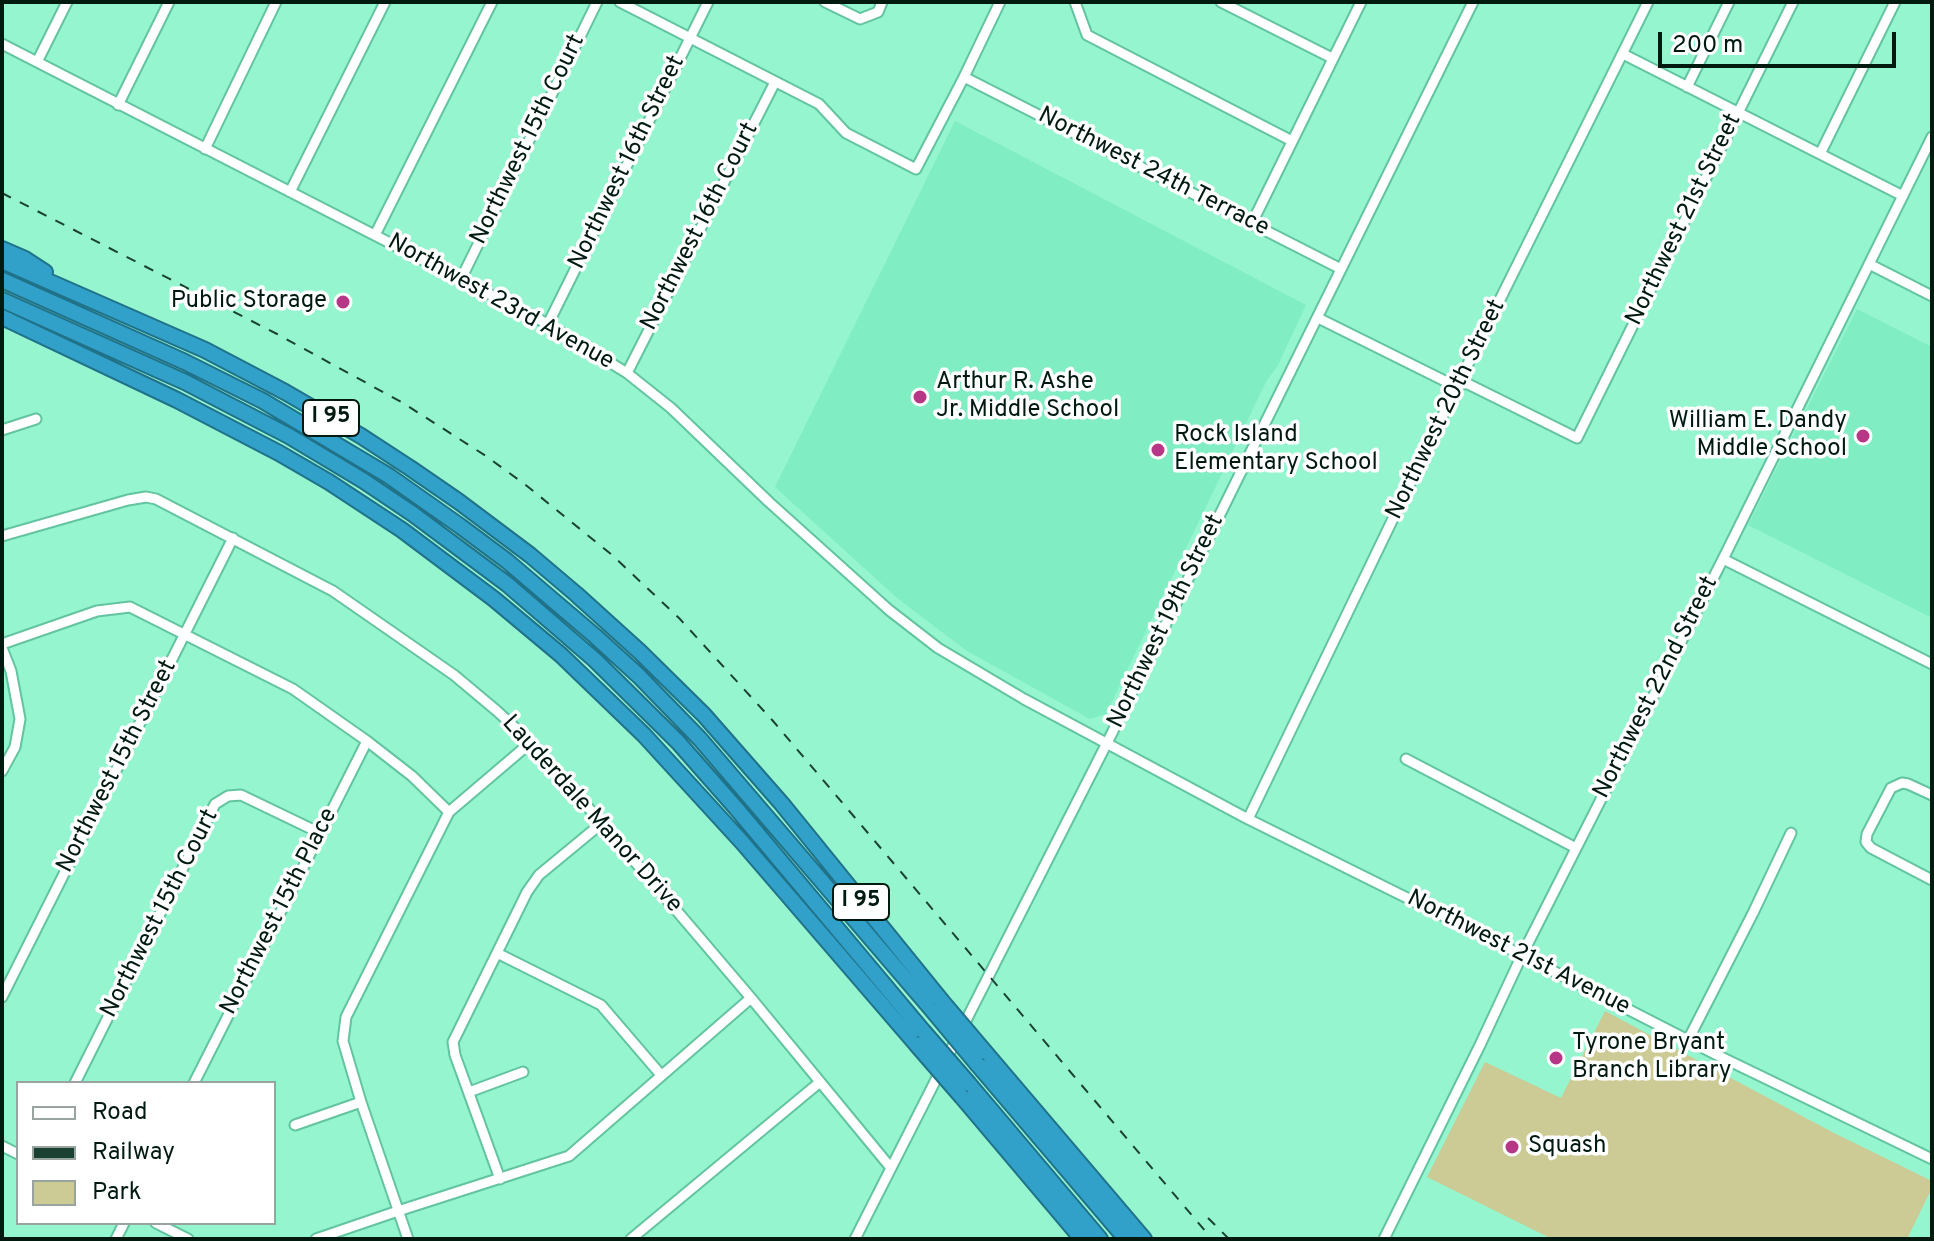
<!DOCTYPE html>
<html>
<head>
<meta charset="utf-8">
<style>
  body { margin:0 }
  #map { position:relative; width:1934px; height:1241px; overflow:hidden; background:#94f5cf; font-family:Overpass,sans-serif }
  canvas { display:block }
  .frame { position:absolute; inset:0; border:4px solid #001a10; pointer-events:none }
  .legend { position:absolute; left:16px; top:1081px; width:260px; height:144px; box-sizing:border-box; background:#fff; border:2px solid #99a39f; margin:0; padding:10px 14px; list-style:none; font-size:24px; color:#001a10 }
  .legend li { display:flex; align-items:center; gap:16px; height:40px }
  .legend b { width:40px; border:2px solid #99a39f }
  .scale { position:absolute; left:1658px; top:32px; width:238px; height:36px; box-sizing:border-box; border:4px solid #001a10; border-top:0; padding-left:10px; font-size:24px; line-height:28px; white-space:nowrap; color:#001a10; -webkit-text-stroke:6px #fff; paint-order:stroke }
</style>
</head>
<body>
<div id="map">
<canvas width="1934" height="1241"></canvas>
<div class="frame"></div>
<ul class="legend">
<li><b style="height:10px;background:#fff"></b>Road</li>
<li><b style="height:10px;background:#1b4132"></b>Railway</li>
<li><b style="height:22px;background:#cccb95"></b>Park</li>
</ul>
<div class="scale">200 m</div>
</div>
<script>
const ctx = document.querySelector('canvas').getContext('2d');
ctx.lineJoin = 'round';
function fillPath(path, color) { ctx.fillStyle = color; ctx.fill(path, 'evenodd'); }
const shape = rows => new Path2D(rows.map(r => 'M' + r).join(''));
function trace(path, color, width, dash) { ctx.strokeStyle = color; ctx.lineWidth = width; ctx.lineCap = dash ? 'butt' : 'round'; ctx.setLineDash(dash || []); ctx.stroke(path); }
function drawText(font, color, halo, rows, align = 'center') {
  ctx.font = font + ' Overpass,sans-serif'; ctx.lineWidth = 7; ctx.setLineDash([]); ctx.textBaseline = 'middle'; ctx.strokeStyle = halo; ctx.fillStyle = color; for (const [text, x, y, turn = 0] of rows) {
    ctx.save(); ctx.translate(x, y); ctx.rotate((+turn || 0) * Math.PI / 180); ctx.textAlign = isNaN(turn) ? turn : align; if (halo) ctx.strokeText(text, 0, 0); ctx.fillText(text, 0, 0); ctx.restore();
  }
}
fillPath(shape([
  [955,121,1306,305,1278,365,1266,382,1106,714,1090,719,967,651,897,598,775,487],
  [1857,309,1932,347,1932,618,1748,525]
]), '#80edc3');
fillPath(shape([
  [1605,1011,1834,1133,1932,1181,1932,1188,1907,1239,1552,1239,1427,1177,1485,1062,1561,1098]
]), '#cccb95');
const minor = shape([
  [620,2,819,104,846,133,916,169,964,77,1000,2],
  [825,2,860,19,878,12,882,2],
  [1075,2,1087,35,1292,141],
  [1221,2,1332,58],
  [2,44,544,322,627,373,671,408,769,502,889,610,938,648,1024,699,1248,819,1522,955,1717,1055,1932,1159],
  [1623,54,1903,196],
  [37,62,67,2],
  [964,77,1341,269],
  [1687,87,1729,2],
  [118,105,169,2],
  [205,149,276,2],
  [1820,154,1895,2],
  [290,192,385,2],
  [1252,223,1361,2],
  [375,235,492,2],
  [1869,264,1932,296],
  [461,279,597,2],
  [1318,318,1449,383,1468,384,1577,438,1793,2],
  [548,324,708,2],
  [627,373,775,82],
  [2,430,36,419],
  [2,536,128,500,146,497,156,499,333,591,454,675,497,711,523,735,602,823,751,998,891,1168],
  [1723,559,1932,664],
  [2,644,97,611,130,607,293,689,367,741,412,776,449,812],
  [2,648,11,671,20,719,15,747,2,771],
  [1406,759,1576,848],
  [1932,795,1908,784,1902,783,1891,788,1867,834,1866,842,1871,848,1932,880],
  [1248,819,1458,384,1648,2],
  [497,953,601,1005,661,1075],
  [2,997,233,538],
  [1688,1040,1753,913,1791,833],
  [75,1083,215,804,228,796,241,795,320,833],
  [194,1083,367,741],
  [469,1092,523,1072],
  [295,1125,361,1102],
  [2,1146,18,1154],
  [500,1179,455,1055,453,1042,527,892,539,875,602,823],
  [156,1223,188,1239],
  [116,1239,124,1223],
  [316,1239,398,1211,569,1156,751,998],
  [408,1239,361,1102,343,1041,346,1017,449,812,530,743],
  [631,1239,820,1082],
  [855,1239,1112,733,1473,2],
  [1384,1239,1480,1045,1522,955,1726,553,1932,137]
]);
const highway = shape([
  [2,249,25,259,45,272],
  [2,261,205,350,285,392,361,436,410,468,458,501,530,555,576,594,640,652,704,715,782,804,940,999],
  [2,280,185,362,263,401,389,476,460,526,507,561,595,636,639,676,700,739,933,1011],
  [2,300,185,382,289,436,364,481,413,514,507,584,595,660,678,742,736,808,923,1031],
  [2,317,177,400,279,453,329,482,402,530,494,599,561,655,644,735,742,842,916,1044],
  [985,1052,1144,1239],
  [978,1065,1126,1239],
  [969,1084,1100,1239],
  [962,1097,1082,1239]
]);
trace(minor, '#63c4a0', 13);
trace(highway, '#207289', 18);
trace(minor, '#fff', 9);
trace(highway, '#32a1ca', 14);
trace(shape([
  [2,193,277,334,403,403,486,456,527,486,612,555,679,618,773,721,1212,1239],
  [1208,1218,1229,1239]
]), '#1b4132', 2, [10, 10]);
const highwayBridge = shape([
  [940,999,985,1052],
  [933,1011,978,1065],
  [923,1031,969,1084],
  [916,1044,962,1097]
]);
trace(highwayBridge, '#207289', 18, []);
trace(highwayBridge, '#32a1ca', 14);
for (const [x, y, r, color] of [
  [343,302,8,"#b63785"],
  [920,397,8,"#b63785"],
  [1863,436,8,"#b63785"],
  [1158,450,8,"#b63785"],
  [1556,1058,8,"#b63785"],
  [1512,1147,8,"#b63785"]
]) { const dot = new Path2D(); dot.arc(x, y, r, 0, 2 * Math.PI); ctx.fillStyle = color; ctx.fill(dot); trace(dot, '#fff', 3); }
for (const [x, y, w] of [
  [331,418,56],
  [861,902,56]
]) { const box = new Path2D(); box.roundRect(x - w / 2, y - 18, w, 36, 6); ctx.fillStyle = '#fff'; ctx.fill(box); trace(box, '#001a10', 2); }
drawText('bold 22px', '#001a10', null, [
  ["I 95",331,418],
  ["I 95",861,902]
]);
drawText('24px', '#001a10', '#fff', [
  ["Northwest 15th Court",529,140,-64],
  ["Northwest 16th Street",628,163,-64],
  ["Northwest 24th Terrace",1153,173,27],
  ["Northwest 21st Street",1685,220,-64],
  ["Northwest 16th Court",701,227,-63],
  ["Northwest 23rd Avenue",500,303,29],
  ["Northwest 20th Street",1447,410,-64],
  ["Northwest 19th Street",1167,622,-64],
  ["Northwest 22nd Street",1657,688,-63],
  ["Northwest 15th Street",118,767,-63],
  ["Lauderdale Manor Drive",591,815,48],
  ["Northwest 15th Place",280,912,-63],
  ["Northwest 15th Court",161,914,-63],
  ["Northwest 21st Avenue",1518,954,27]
]);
drawText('24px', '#001a10', '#fff', [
  ["Public Storage",327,302,"right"],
  ["Arthur R. Ashe",936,383],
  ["Jr. Middle School",936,411],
  ["William E. Dandy",1847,422,"right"],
  ["Middle School",1847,450,"right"],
  ["Rock Island",1174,436],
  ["Elementary School",1174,464],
  ["Tyrone Bryant",1572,1044],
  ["Branch Library",1572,1072],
  ["Squash",1528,1147]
], 'left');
</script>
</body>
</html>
